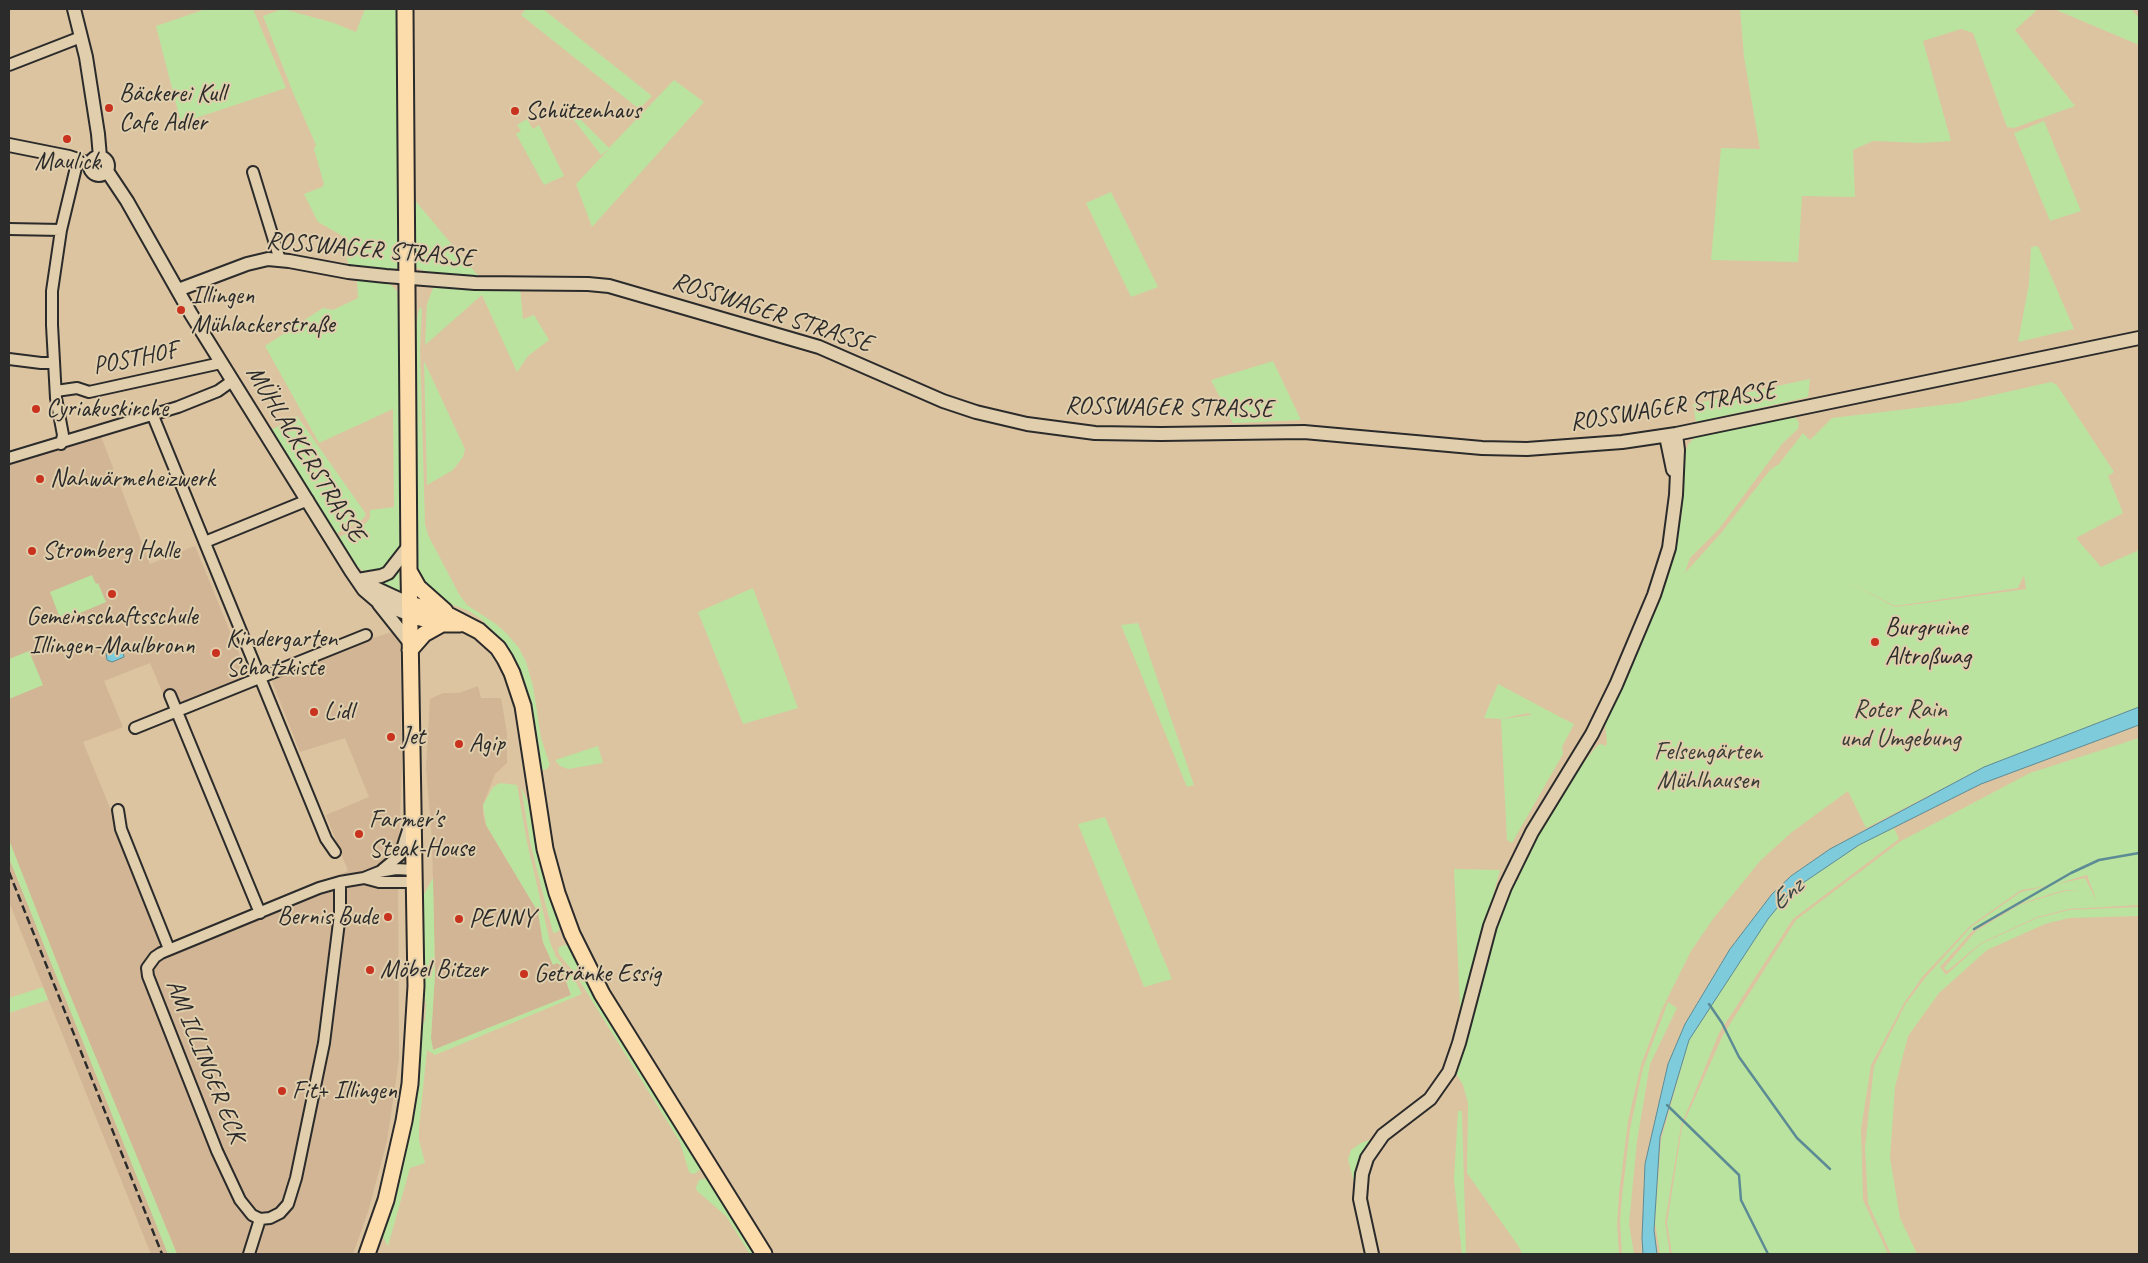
<!DOCTYPE html>
<html>
<head>
<meta charset="utf-8">
<style>
  body { margin:0 }
  #map { position:relative; width:2148px; height:1263px; overflow:hidden; background:#ddc4a1; font-family:Caveat,sans-serif }
  canvas { display:block }
  .frame { position:absolute; inset:0; border:10px solid #2b2b2b; pointer-events:none }
</style>
</head>
<body>
<div id="map">
<canvas width="2148" height="1263"></canvas>
<div class="frame"></div>
</div>
<script>
const ctx = document.querySelector('canvas').getContext('2d');
ctx.lineJoin = 'round';
function fillPath(path, color) { ctx.fillStyle = color; ctx.fill(path, 'evenodd'); }
const shape = rows => new Path2D(rows.map(r => 'M' + r).join(''));
function trace(path, color, width, dash) { ctx.strokeStyle = color; ctx.lineWidth = width; ctx.lineCap = dash ? 'butt' : 'round'; ctx.setLineDash(dash || []); ctx.stroke(path); }
function drawText(font, color, halo, rows, align = 'center') {
  ctx.font = font + ' Caveat,sans-serif'; ctx.lineWidth = 4; ctx.setLineDash([]); ctx.textBaseline = 'middle'; ctx.strokeStyle = halo; ctx.fillStyle = color; for (const [text, x, y, turn = 0] of rows) {
    ctx.save(); ctx.translate(x, y); ctx.rotate((+turn || 0) * Math.PI / 180); ctx.textAlign = isNaN(turn) ? turn : align; if (halo) ctx.strokeText(text, 0, 0); ctx.fillText(text, 0, 0); ctx.restore();
  }
}
fillPath(shape([
  [99,431,150,564,195,546,249,678,169,708,150,663,104,681,123,727,83,742,110,808,118,810,166,944,348,871,326,815,369,797,345,738,300,752,271,679,367,640,395,631,400,638,402,769,398,867,399,1059,387,1141,368,1212,353,1254,177,1254,65,983,9,840,9,459],
  [478,686,481,698,501,698,507,733,507,763,495,774,483,805,483,815,486,825,538,912,543,942,553,964,557,963,560,965,571,995,433,1050,431,1038,435,974,432,840,426,768,430,699,443,693,459,693],
  [9,858,168,1254,151,1254,9,902]
]), '#d1b594');
fillPath(shape([
  [206,9,253,9,286,88,181,123,156,26],
  [283,9,334,23,356,32,365,9,399,9,401,262,397,268,392,271,349,266,341,235,318,222,304,194,322,187,324,184,314,149,316,145,294,95,263,16],
  [526,9,543,9,652,96,639,109,521,15],
  [1740,9,2038,9,2015,30,2075,106,2014,128,2007,127,1973,33,1961,29,1923,41,1951,141,1921,143,1873,141,1853,150,1855,197,1802,196,1798,262,1711,260,1721,148,1760,149,1744,57],
  [2054,9,2131,9,2139,18,2139,45],
  [674,80,704,102,592,227,576,184,609,149,601,155,563,106,565,104,609,148],
  [527,119,533,129,539,125,564,176,544,185,516,134,521,131,517,125],
  [2044,121,2081,211,2050,221,2014,133],
  [1111,192,1158,287,1131,297,1086,203],
  [413,198,480,278,435,275,417,268,414,262],
  [2038,246,2074,329,2018,342,2029,284,2031,247],
  [357,280,382,280,388,282,397,291,398,313,401,324,400,545,397,556,380,572,364,572,349,559,338,538,366,523,370,518,370,510,394,507,393,409,319,443,265,346,323,308,333,310,358,298],
  [435,283,520,287,523,319,534,315,549,340,528,356,517,372,482,295,425,345,427,304],
  [420,308,422,308,420,350,425,524,428,535,459,594,467,605,496,624,507,634,519,648,526,662,533,686,541,738,550,765,546,770,539,769,526,686,521,672,504,642,480,618,469,611,435,598,427,593,417,570,414,352,418,312],
  [424,361,465,449,463,457,453,470,427,485],
  [1273,361,1301,420,1233,423,1211,380],
  [1810,379,1808,397,1696,422,1693,404],
  [2051,382,2057,385,2114,472,2108,476,2123,513,2076,538,2101,567,2139,550,2139,707,1984,767,1866,828,1848,791,1792,832,1760,861,1713,919,1691,951,1661,1011,1641,1065,1628,1121,1619,1193,1617,1225,1619,1254,1522,1254,1519,1247,1467,1173,1468,1103,1463,1085,1455,1072,1500,916,1515,878,1519,880,1520,878,1516,876,1542,826,1582,764,1598,745,1601,744,1606,746,1607,744,1605,723,1656,609,1674,556,1682,513,1684,455,1689,443,1695,438,1704,434,1789,417,1796,418,1799,423,1798,429,1782,444,1719,529,1690,558,1685,573,1722,532,1770,470,1779,464,1803,433,1810,440,1832,418,1958,403],
  [2024,575,2026,589,1895,607,1844,580,1895,606,2018,588],
  [297,416,366,514,363,519,334,535,311,493,271,430],
  [399,568,400,595,374,582],
  [92,575,96,584,98,583,106,602,61,621,50,592],
  [753,588,798,708,743,724,698,612],
  [1138,623,1194,785,1187,787,1121,625],
  [29,651,43,685,9,699,9,659],
  [1498,684,1562,718,1554,725,1562,718,1574,724,1562,747,1563,754,1512,843,1507,840,1501,719,1532,715,1528,713,1500,719,1484,718],
  [2139,738,2139,905,2068,909,2037,917,1981,943,1947,971,1944,968,1976,931,2019,905,2065,891,2080,890,2064,890,2019,904,1974,929,1940,967,1946,975,1981,944,2037,918,2069,910,2139,907,2139,916,2069,918,2045,924,1987,950,1939,993,1908,1036,1895,1087,1890,1158,1900,1218,1917,1254,1891,1254,1868,1203,1865,1147,1874,1066,1905,1005,1925,978,1971,927,2021,892,2085,878,2097,902,2087,875,2053,885,2021,890,1970,926,1923,976,1904,1003,1871,1065,1861,1129,1863,1200,1888,1254,1672,1254,1667,1223,1682,1127,1723,1035,1796,920,1901,841,2030,773],
  [598,746,603,763,568,769,560,766,555,760],
  [500,783,517,785,527,842,550,942,556,957,573,977,582,994,435,1055,427,1050,419,1128,419,1140,425,1163,410,1168,388,1246,381,1234,416,1085,422,1025,425,1021,426,1004,424,996,423,896,433,878,435,974,431,1038,433,1050,571,995,560,965,557,963,553,965,543,942,538,912,486,825,483,805,493,787],
  [521,787,528,802,537,851,546,887,560,925,559,931,555,933,553,932,546,906,530,842],
  [1105,817,1172,979,1144,987,1078,824],
  [1894,828,1899,839,1793,919,1719,1033,1681,1126,1665,1222,1670,1254,1660,1254,1655,1222,1661,1140,1689,1040,1768,919,1791,891,1859,845],
  [9,840,65,983,177,1254,168,1254,9,858],
  [1454,869,1500,870,1462,1009,1460,1008],
  [564,945,568,946,573,953,701,1164,701,1168,696,1173,693,1174,689,1172,680,1142,576,975,559,954,558,948],
  [43,987,48,1000,9,1013,9,998],
  [1668,1002,1677,1008,1650,1064,1637,1141,1629,1224,1634,1254,1622,1254,1620,1221,1622,1197,1630,1129,1643,1068],
  [1458,1111,1462,1111,1466,1254,1462,1254,1454,1179],
  [1383,1135,1355,1187,1348,1159,1351,1150,1361,1143],
  [707,1178,710,1180,758,1254,750,1254,726,1216,697,1191,696,1187,699,1180]
]), '#bae39f');
const water = shape([
  [109,647,123,650,124,657,112,662,107,660,106,652,109,647],
  [2139,707,2139,725,1981,784,1859,845,1791,891,1768,919,1689,1040,1660,1137,1654,1230,1657,1254,1643,1254,1642,1238,1645,1164,1668,1064,1685,1024,1730,949,1772,894,1791,876,1830,849,1984,767,2139,707]
]);
fillPath(water, '#7dcbdb');
trace(water, '#5c8b95', 1);
trace(shape([
  [1974,929,2071,873,2099,860,2139,853],
  [1709,1004,1722,1023,1739,1057,1797,1138,1830,1169],
  [1667,1105,1739,1175,1741,1200,1768,1254]
]), '#5c8b95', 2.5);
const minor = shape([
  [9,65,81,37],
  [253,172,280,260],
  [9,229,61,230],
  [9,359,41,363,54,363],
  [56,391,77,388,89,392,221,363],
  [153,416,326,839,335,852],
  [61,444,63,435,56,398,52,325,52,291,61,230,78,159],
  [9,458,178,407,218,391,232,381],
  [205,542,308,500],
  [170,695,260,913],
  [135,728,366,635],
  [118,810,121,829,169,949],
  [382,870,400,855,409,827],
  [364,878,379,882,414,882],
  [340,882,340,914,324,1043,296,1178,288,1204,280,1213,270,1218,260,1219,252,1215,240,1200,217,1151,148,976,147,968,155,957,161,953,319,888,340,882,364,878,379,872,396,869,414,870],
  [249,1254,260,1219]
]);
const tertiary = shape([
  [74,9,86,57,98,134,100,157],
  [9,145,69,157,90,164],
  '90 166a9 9 0 1 1 18 0a9 9 0 1 1-18 0Z',
  [107,171,127,201,191,314,351,571,364,590,378,602,410,615],
  [178,290,247,264,268,259,289,261,348,272,386,276,475,283,588,284,609,286,819,347,943,401,976,412,1027,424,1095,433,1161,434,1304,432,1482,448,1527,449,1622,442,1676,434,2139,338],
  [1666,436,1673,470],
  [358,580,381,576,388,573,409,546],
  [358,580,410,604],
  [379,604,410,643],
  [1372,1254,1360,1199,1362,1174,1367,1158,1383,1135,1430,1099,1449,1072,1459,1043,1490,926,1505,887,1532,832,1592,734,1616,685,1654,595,1669,548,1676,495,1678,450,1676,434]
]);
const primary = shape([
  [409,571,418,587,445,611],
  [410,604,450,616,479,631,498,648,505,659,512,673,523,706,545,849,557,893,572,934,602,994,764,1254],
  [410,615,442,624,460,624],
  [410,650,424,634,442,624],
  [367,1254,386,1200,404,1121,410,1084,416,986,409,571,405,9]
]);
trace(minor, '#2b2b2b', 14);
trace(tertiary, '#2b2b2b', 16);
trace(primary, '#2b2b2b', 19);
trace(minor, '#e0ceac', 10);
trace(tertiary, '#e0ceac', 12);
trace(primary, '#fddcac', 15);
trace(shape([
  [9,872,162,1254]
]), '#2b2b2b', 2.5, [8, 4]);
for (const [x, y, r, color] of [
  [109,108,5,"#c8321e"],
  [515,111,5,"#c8321e"],
  [67,139,5,"#c8321e"],
  [181,310,5,"#c8321e"],
  [36,409,5,"#c8321e"],
  [40,479,5,"#c8321e"],
  [32,551,5,"#c8321e"],
  [112,594,5,"#c8321e"],
  [1875,642,5,"#c8321e"],
  [216,653,5,"#c8321e"],
  [314,712,5,"#c8321e"],
  [391,737,5,"#c8321e"],
  [459,744,5,"#c8321e"],
  [359,834,5,"#c8321e"],
  [388,917,5,"#c8321e"],
  [459,919,5,"#c8321e"],
  [370,970,5,"#c8321e"],
  [524,974,5,"#c8321e"],
  [282,1091,5,"#c8321e"]
]) { const dot = new Path2D(); dot.arc(x, y, r, 0, 2 * Math.PI); ctx.fillStyle = color; ctx.fill(dot); trace(dot, '#e0ceac', 2); }
drawText('25px', '#2b2b2b', '#e0ceac', [
  ["Bäckerei Kull",119,94],
  ["Cafe Adler",119,123],
  ["Schützenhaus",525,111],
  ["Maulick",67,162,"center"],
  ["Illingen",191,296],
  ["Mühlackerstraße",191,325],
  ["Cyriakuskirche",46,409],
  ["Nahwärmeheizwerk",50,479],
  ["Stromberg Halle",42,551],
  ["Gemeinschaftsschule",112,617,"center"],
  ["Illingen-Maulbronn",112,646,"center"],
  ["Burgruine",1885,628],
  ["Altroßwag",1885,657],
  ["Kindergarten",226,639],
  ["Schatzkiste",226,668],
  ["Lidl",324,712],
  ["Jet",401,737],
  ["Agip",469,744],
  ["Farmer's",369,820],
  ["Steak-House",369,849],
  ["Bernis Bude",378,917,"right"],
  ["PENNY",469,919],
  ["Möbel Bitzer",380,970],
  ["Getränke Essig",534,974],
  ["Fit+ Illingen",292,1091]
], 'left');
drawText('25px', '#2b2b2b', '#e0ceac', [
  ["ROSSWAGER STRASSE",370,250,5],
  ["ROSSWAGER STRASSE",772,313,18],
  ["POSTHOF",135,359,-11],
  ["ROSSWAGER STRASSE",1673,407,-9],
  ["ROSSWAGER STRASSE",1169,408,1],
  ["MÜHLACKERSTRASSE",305,454,58],
  ["AM ILLINGER ECK",205,1061,68]
]);
drawText('25px', '#393d37', '#e0ceac', [
  ["Roter Rain",1900,710],
  ["und Umgebung",1900,739],
  ["Felsengärten",1708,752],
  ["Mühlhausen",1708,781]
]);
drawText('italic 26px', '#374345', '#e0ceac', [
  ["Enz",1787,895,-41]
]);
</script>
</body>
</html>
